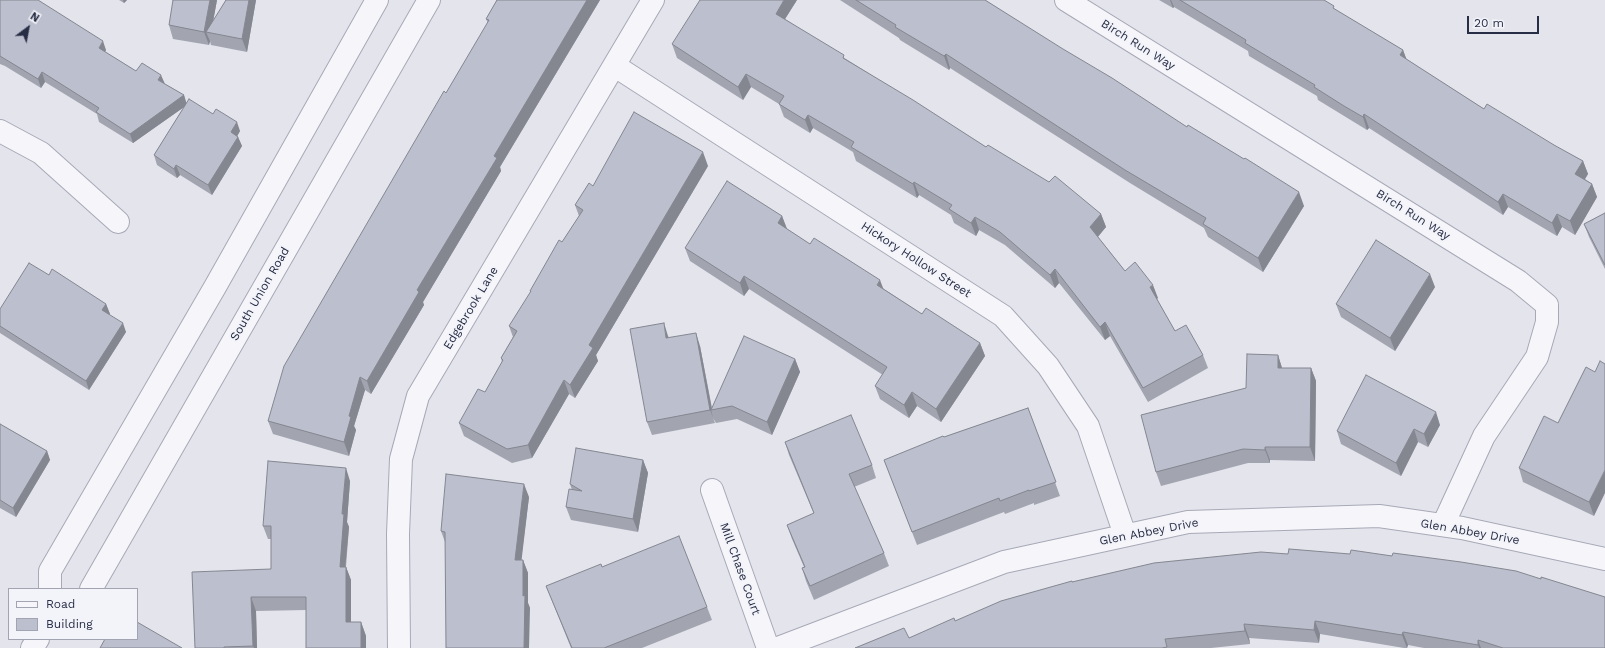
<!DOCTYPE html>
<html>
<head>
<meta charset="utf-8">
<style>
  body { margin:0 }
  #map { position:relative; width:1605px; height:648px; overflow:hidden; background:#e3e4ec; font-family:"Work Sans",sans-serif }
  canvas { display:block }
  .legend { position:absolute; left:8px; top:588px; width:130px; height:52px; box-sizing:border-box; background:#f3f4f9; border:1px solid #a2a4b1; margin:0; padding:5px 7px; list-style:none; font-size:12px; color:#282d46 }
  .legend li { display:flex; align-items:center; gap:8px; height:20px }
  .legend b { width:20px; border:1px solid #a2a4b1 }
  .north { position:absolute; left:8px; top:8px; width:40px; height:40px; -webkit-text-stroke:3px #f3f4f9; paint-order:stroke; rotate:32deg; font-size:11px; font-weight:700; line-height:16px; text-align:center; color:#282d46 }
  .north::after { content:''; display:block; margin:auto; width:14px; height:18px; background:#282d46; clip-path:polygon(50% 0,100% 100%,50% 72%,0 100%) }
  .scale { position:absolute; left:1467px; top:16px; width:72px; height:18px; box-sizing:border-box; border:2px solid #282d46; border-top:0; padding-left:5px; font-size:12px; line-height:14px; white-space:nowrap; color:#282d46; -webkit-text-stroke:3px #f3f4f9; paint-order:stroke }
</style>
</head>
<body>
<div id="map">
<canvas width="1605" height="648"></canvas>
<ul class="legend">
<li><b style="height:5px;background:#f6f6fa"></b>Road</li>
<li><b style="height:11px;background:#bcbfcd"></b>Building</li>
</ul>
<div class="north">N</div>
<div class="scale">20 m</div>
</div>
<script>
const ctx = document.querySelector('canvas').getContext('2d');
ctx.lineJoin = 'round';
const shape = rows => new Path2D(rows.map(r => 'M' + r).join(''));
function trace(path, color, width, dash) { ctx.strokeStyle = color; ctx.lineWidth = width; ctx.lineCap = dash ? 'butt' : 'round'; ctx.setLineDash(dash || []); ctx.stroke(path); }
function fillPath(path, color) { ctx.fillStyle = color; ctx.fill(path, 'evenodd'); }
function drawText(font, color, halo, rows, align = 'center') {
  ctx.font = font + ' "Work Sans",sans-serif'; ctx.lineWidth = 4; ctx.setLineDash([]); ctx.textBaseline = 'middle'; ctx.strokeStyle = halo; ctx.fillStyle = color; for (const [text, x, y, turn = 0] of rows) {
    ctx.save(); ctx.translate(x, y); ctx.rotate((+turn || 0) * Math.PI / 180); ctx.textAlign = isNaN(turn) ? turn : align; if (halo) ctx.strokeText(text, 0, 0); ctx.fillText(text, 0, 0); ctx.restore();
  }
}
const minor = shape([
  [1066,0,1518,281,1547,305,1547,322,1537,357,1484,436,1443,525],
  [615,66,1003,316,1048,366,1088,426,1125,535],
  [0,131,41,153,118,222],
  [712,490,768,648],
  [399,648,398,534,401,459,418,396,653,0],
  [778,648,1004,562,1188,522,1379,516,1462,528,1605,559]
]);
const tertiary = shape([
  [50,589,50,571,215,287,377,0],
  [91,589,429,0],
  [32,648,38,639]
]);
trace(minor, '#a7a9b7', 24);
trace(tertiary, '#a7a9b7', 24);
trace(minor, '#f6f6fa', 22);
trace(tertiary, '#f6f6fa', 22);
fillPath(shape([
  [0,0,106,50,105,52,136,71,165,84,184,95,186,103,240,131,237,136,238,137,242,146,212,195,180,175,177,178,157,165,154,155,184,107,133,143,99,122,97,114,45,82,41,88,5,66,0,64],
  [119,0,127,0,124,3],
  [217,0,213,21,226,0,256,0,247,52,211,45,210,41,209,45,173,39,169,25],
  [497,0,600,0,500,167,501,171,423,302,424,305,371,394,365,390,354,426,356,430,349,456,273,434,268,421,446,93,488,23,486,19],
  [797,0,785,19,846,59,986,147,1101,214,1106,227,1098,237,1125,271,1158,298,1157,299,1175,331,1203,355,1208,368,1148,402,1110,336,1105,340,1059,283,1055,288,1005,245,979,230,976,236,954,223,951,215,919,195,917,198,856,161,853,152,813,128,810,133,784,117,779,104,751,87,743,100,677,58,672,44],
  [840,0,985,0,1304,206,1263,272,1208,237,1204,228,1130,183,950,68,949,70,900,40,899,38],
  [1159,0,1324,0,1336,10,1403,50,1406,59,1484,109,1583,161,1588,174,1585,179,1592,184,1597,197,1575,235,1562,227,1557,236,1508,207,1503,215,1369,128,1367,130,1349,119,1318,100,1317,96,1249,56,1248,51,1174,7,1173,8],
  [708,166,596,355,598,361,575,398,569,394,532,458,512,463,464,436,459,423,485,392,502,362,501,358,513,337,509,326,531,292,530,291,562,242,579,216,575,205,593,186],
  [1605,213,1605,269,1589,237,1584,224],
  [782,216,787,229,810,244,884,289,922,314,980,343,985,356,941,422,917,406,909,418,880,399,875,386,883,375,749,289,744,296,690,261,685,248],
  [49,275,106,304,110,314,109,315,126,332,89,390,0,333,0,309],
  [1435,287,1395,351,1341,317,1336,304],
  [668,336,669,338,700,346,712,408,795,359,800,372,772,435,737,419,716,423,713,418,715,423,652,435,647,422],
  [1278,355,1282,368,1311,368,1316,381,1315,461,1270,460,1270,463,1248,463,1161,486,1156,472,1246,388],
  [1586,367,1594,516,1523,482,1519,468,1558,423],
  [1028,408,1060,496,1034,505,1034,503,1005,514,1004,512,917,545,884,460,944,437],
  [0,424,47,451,50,460,16,517,0,508],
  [1440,425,1428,447,1418,442,1401,476,1341,444,1337,431],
  [785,442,872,465,876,478,854,487,884,553,889,566,814,600,806,581,802,568,804,567,792,539,787,525,814,514,789,455],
  [643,460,648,473,638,532,571,520,566,507,572,490,570,484],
  [350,481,347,522,349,527,346,567,351,580,351,622,361,622,366,636,366,648,306,648,306,610,256,611,257,648,195,648,271,569,271,539,268,539,263,526],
  [529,497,521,560,523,560,528,573,528,603,530,608,445,542,441,531],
  [602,567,707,607,712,620,642,648,571,648,546,586],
  [1072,582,1605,648,1424,648,1408,645,1407,648,1404,648,1320,634,1319,643,1249,638,1250,644,1211,648,855,648,909,638,955,621]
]), '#a2a4b0');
fillPath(shape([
  [123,0,127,0,124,3],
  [210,0,217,0,211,33,206,32,210,41,209,45,204,32],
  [249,0,256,0,247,52,242,39],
  [587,0,600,0,500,167,501,171,423,302,424,305,371,394,367,381,417,290,494,156],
  [784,0,797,0,780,27,776,14],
  [1170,0,1171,0,1174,7,1173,8],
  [103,41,106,50,102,57,99,48],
  [1403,50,1408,63,1400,55],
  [946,54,950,68,949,70,944,56],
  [42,72,45,82,41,88,38,79],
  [746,74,751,87,743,100,738,87],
  [161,75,165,84,158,80],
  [184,95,187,105,133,143,130,134],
  [1364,114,1369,128,1367,130,1363,117],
  [808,115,813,128,810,133,805,120],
  [237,122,240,131,234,142,231,132],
  [238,137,242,146,212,195,208,185],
  [703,152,708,166,596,355,598,361,575,398,570,385,589,345],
  [1583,161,1588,174,1580,187,1575,174],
  [176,165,180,175,177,178,174,169],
  [914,182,919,195,917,198,913,184],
  [1592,184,1597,197,1575,235,1570,221],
  [1299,192,1304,206,1263,272,1258,258],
  [1503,194,1508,207,1503,215,1498,202],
  [1101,214,1106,227,1095,240,1090,227],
  [1557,214,1562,227,1557,236,1552,223],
  [782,216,787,229,778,223],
  [975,217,979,230,976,236,971,223],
  [1055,269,1059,283,1055,288,1050,275],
  [1430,274,1435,287,1395,351,1390,338],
  [744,276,749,289,744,296,740,283],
  [880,280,885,293,877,285],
  [1153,285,1158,298,1155,300,1150,287],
  [106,304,110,314,106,320,102,310],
  [1105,322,1110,336,1105,340,1100,327],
  [123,323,126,332,89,390,86,381],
  [664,323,668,336,671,351,666,338],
  [696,333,700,346,712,410,711,410,713,418,715,423,710,410],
  [980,343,985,356,941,422,936,409],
  [1278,355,1282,368,1278,368],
  [795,359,800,372,772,435,767,422],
  [1311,368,1316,381,1315,461,1310,447],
  [360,377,365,390,354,426,356,430,349,456,344,442,349,416],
  [564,380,569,394,532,458,528,445],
  [912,392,917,406,909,418,904,405],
  [1436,412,1440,425,1428,447,1424,434],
  [1414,429,1418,442,1401,476,1396,463],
  [1265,447,1270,460,1270,463,1265,450],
  [47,451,50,460,16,517,13,508],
  [643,460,648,473,638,532,633,519],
  [346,468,350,481,347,522,349,527,344,581,340,567,342,514],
  [1605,470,1605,493,1594,516,1589,502],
  [524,484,529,497,520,573,515,560],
  [523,560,528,573,528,603,530,608,529,648,524,648,523,596],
  [346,567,351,580,351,636,346,622],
  [251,597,256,611,257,648,254,648,253,646],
  [1315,621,1320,634,1319,643,1314,630],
  [361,622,366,636,366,648,361,648],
  [1244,624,1249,638,1250,644,1245,631],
  [1403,632,1408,645,1407,648,1402,635],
  [1478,640,1481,648,1479,648,1478,645]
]), '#848690');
const building = shape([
  [0,0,38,0,103,41,99,48,136,71,142,63,161,75,158,80,184,95,130,134,96,112,99,108,42,72,38,79,0,56,0,0],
  [173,0,210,0,204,32,169,25,173,0],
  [226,0,249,0,242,39,206,32,226,0],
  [497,0,587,0,494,156,497,158,417,290,419,292,367,381,360,377,349,416,351,417,344,442,268,421,284,366,444,91,446,93,489,20,486,19,497,0],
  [700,0,784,0,776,14,844,55,843,58,913,100,986,147,988,145,1049,182,1055,176,1101,214,1090,227,1125,271,1135,262,1153,285,1150,287,1175,331,1186,325,1203,355,1143,388,1105,322,1100,327,1055,269,1050,275,1000,232,975,217,971,223,949,209,952,205,914,182,913,184,851,147,854,142,808,115,805,120,779,104,784,96,746,74,738,87,672,44,700,0],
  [856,0,985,0,1063,49,1112,78,1187,127,1188,125,1244,159,1245,158,1299,192,1258,258,1203,224,1206,218,1125,170,946,54,944,56,895,27,896,25,856,0],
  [1180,0,1324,0,1334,6,1333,8,1403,50,1400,55,1484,109,1487,104,1554,145,1583,161,1575,174,1592,184,1570,221,1557,214,1552,223,1503,194,1498,202,1364,114,1363,117,1344,106,1314,87,1315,85,1245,43,1246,40,1180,0],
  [189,99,213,114,216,109,237,122,231,132,238,137,208,185,176,165,174,169,154,155,189,99],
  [634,112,703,152,589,345,593,348,570,385,564,380,528,445,507,449,459,423,478,389,485,392,503,360,501,358,517,331,509,326,531,291,530,291,559,240,562,242,583,210,575,205,589,183,593,186,634,112],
  [727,181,782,216,778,223,810,244,814,238,880,280,877,285,922,314,926,308,980,343,936,409,912,392,904,405,875,386,887,367,744,276,740,283,685,248,727,181],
  [1605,213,1605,265,1584,224,1605,213],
  [1376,240,1430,274,1390,338,1336,304,1376,240],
  [29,263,49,275,52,269,106,304,102,310,123,323,86,381,0,326,0,309,29,263],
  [664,323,666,338,696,333,710,410,647,422,630,329,664,323],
  [744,336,795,359,767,422,732,406,711,410,744,336],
  [1247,354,1278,355,1278,368,1311,368,1310,447,1265,447,1265,450,1243,449,1156,472,1141,415,1246,388,1247,354],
  [1600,361,1605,364,1605,470,1589,502,1519,468,1544,416,1558,423,1586,367,1595,372,1600,361],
  [1366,375,1436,412,1424,434,1414,429,1396,463,1337,431,1366,375],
  [1028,408,1056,482,1029,491,1029,490,1000,501,999,498,912,532,884,460,943,436,944,437,1028,408],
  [851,415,872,465,849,474,884,553,810,586,802,568,805,567,787,525,814,513,785,442,851,415],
  [0,424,47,451,13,508,0,500,0,424],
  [576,448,643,460,633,519,566,507,569,489,582,491,570,484,576,448],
  [268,461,346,468,342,514,344,514,340,567,346,567,346,622,361,622,361,648,306,648,306,597,251,597,253,646,224,647,224,648,195,648,192,572,271,569,271,526,263,526,268,461],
  [446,474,524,484,515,560,523,560,523,596,525,595,524,648,446,648,445,532,441,531,446,474],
  [679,536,707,607,604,648,572,648,546,586,601,564,602,567,679,536],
  [1289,549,1350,554,1351,550,1392,556,1393,553,1461,562,1516,571,1541,579,1541,577,1605,597,1605,648,1503,648,1478,640,1478,645,1403,632,1402,635,1315,621,1314,630,1244,624,1245,631,1165,639,1167,647,1162,648,855,648,904,628,909,638,954,618,955,621,1001,601,1072,581,1072,582,1154,563,1261,552,1288,554,1289,549],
  [137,622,182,648,100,648,105,639,137,639,137,622]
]);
fillPath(building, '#bcbfcd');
trace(building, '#848690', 1);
drawText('12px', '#282d46', '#f3f4f9', [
  ["Birch Run Way",1138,45,32],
  ["Birch Run Way",1413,215,32],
  ["Hickory Hollow Street",916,260,33],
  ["South Union Road",260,294,-60],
  ["Edgebrook Lane",471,308,-59],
  ["Glen Abbey Drive",1149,532,-11],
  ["Glen Abbey Drive",1470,532,10],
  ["Mill Chase Court",740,569,70]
]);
</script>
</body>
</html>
